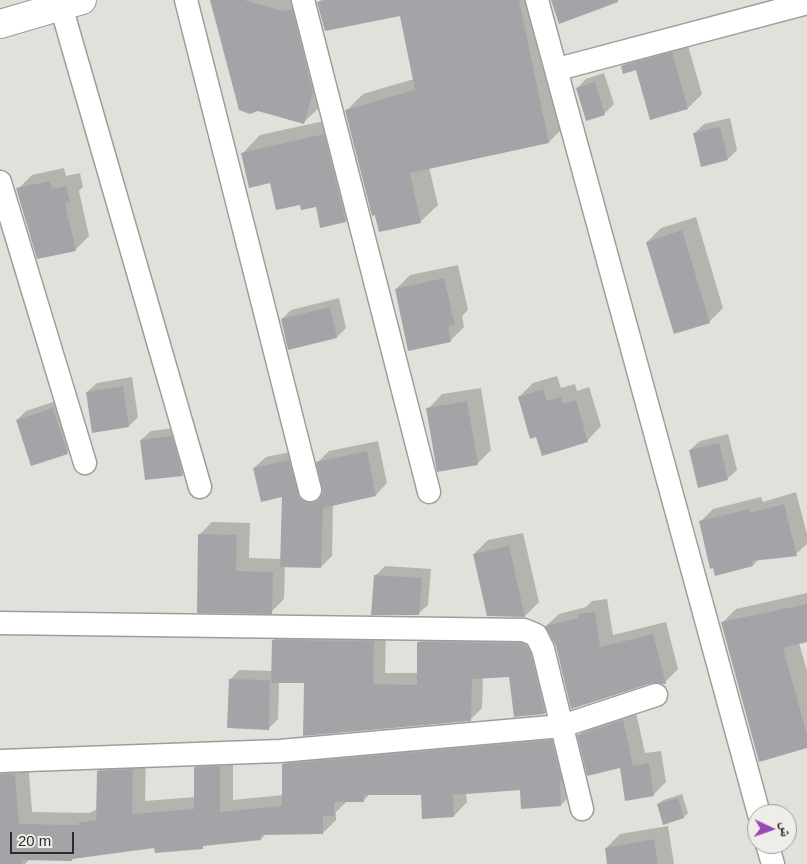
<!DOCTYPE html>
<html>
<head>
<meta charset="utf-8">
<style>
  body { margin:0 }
  #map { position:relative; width:807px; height:864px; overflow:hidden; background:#e2e0da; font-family:Arial,"Noto Naskh Arabic",sans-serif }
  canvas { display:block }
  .north { position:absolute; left:747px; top:804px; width:50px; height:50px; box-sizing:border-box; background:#efede7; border:1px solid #a19f9b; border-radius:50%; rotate:93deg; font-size:14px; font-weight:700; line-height:20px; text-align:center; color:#2c2b29 }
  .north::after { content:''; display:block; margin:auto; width:18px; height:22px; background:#9849b9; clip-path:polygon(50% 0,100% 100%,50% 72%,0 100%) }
  .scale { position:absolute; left:10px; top:832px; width:64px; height:22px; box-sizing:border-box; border:2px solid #2c2b29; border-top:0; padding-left:6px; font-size:15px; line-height:18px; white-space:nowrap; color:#2c2b29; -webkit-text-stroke:4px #efede7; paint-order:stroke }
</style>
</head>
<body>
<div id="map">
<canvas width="807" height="864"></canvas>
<div class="north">ش</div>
<div class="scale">20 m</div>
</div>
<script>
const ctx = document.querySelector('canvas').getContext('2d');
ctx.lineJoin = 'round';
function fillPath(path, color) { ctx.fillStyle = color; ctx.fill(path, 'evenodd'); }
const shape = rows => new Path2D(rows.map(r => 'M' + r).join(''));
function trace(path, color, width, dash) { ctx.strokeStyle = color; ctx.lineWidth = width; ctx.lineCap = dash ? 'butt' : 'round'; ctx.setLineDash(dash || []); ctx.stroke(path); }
fillPath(shape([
  [215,0,312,0,322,105,303,123],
  [321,0,540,0,566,125,549,142,429,167,438,205,421,221,379,231,346,111,363,94,414,79,401,15,318,3],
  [686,39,702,94,688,108,637,69,622,66,636,52],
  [604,73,614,104,604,114,577,88,586,79],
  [342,117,364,202,346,221,317,205,301,203,271,181,242,154,260,135],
  [730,118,737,150,728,159,694,134,704,124],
  [64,168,66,176,80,173,83,187,79,191,89,236,75,250,18,189,32,175],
  [696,217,723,308,709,322,647,242,661,228],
  [458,265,468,310,462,316,464,327,450,341,396,289,410,275],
  [339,298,346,328,337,337,282,319,291,310],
  [557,376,561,388,575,384,577,391,589,387,601,426,587,441,537,436,519,397,533,383],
  [132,377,138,417,129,426,87,392,97,383],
  [481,388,491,450,477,464,428,409,442,394],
  [62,399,76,444,67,453,17,420,26,411],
  [181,427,192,465,182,474,141,440,151,431],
  [728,434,737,470,727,479,690,450,700,441],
  [378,441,387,483,376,495,333,504,332,556,321,567,285,566,284,599,271,612,199,535,212,522,250,523,249,558,282,559,284,496,254,468,266,457,300,450,318,492,324,492,318,462,329,451],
  [796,492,807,534,807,544,796,554,759,559,753,565,714,567,700,522,713,509,761,497,763,502],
  [523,533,539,602,525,616,474,554,488,540],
  [385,566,431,569,428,605,418,614,372,614,376,575],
  [807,593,807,641,799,643,807,671,807,747,722,623,736,609],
  [607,599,613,635,666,622,678,669,665,682,557,645,546,626,559,614,586,607,592,601],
  [285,628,386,630,385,673,419,673,419,642,431,630,534,632,557,701,545,713,515,716,510,676,483,677,482,708,470,720,305,682,279,682,278,719,268,729,230,680,239,670,273,671,273,640],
  [635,708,645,753,661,751,666,782,653,795,579,735,592,722],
  [565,727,574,792,561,805,521,789,466,793,467,802,454,816,422,794,370,794,363,801,347,801,336,812,336,820,323,833,267,833,261,839,205,844,202,848,156,847,74,858,72,860,30,859,25,864,0,864,0,761,28,761,32,812,89,813,98,809,98,771,112,758,146,757,145,801,195,797,195,768,209,754,233,754,233,800,283,795,283,765,297,751],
  [682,794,688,813,684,817,658,804,663,800],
  [668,826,674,864,609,864,606,848,620,834]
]), '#0003');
fillPath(shape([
  [210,0,244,0,283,11,292,9,313,92,304,124,258,111,250,114,239,110],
  [325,0,519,0,549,143,410,173,421,223,379,232,375,215,372,216,345,110,415,90,400,16,325,31,317,2],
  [551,0,618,0,618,2,559,24],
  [672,52,688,109,650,120,636,70,623,74,621,66],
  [595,82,605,115,586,121,576,88],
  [720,127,728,160,701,167,693,133],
  [324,134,346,222,320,228,316,207,301,210,300,205,276,210,270,183,249,188,241,153],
  [50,181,52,189,66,186,70,202,65,203,76,251,37,259,16,188],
  [682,230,710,323,674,334,646,242],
  [444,278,455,325,448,327,451,342,408,351,395,289],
  [330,307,337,338,288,350,281,319],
  [123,386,129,427,92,433,86,392],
  [543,389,547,401,561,397,563,404,576,400,588,442,542,456,536,437,530,439,518,397],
  [467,401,478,465,437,472,426,408],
  [53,408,68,454,31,466,16,420],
  [172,436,183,476,145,480,140,440],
  [719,443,728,480,698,488,689,450],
  [367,451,376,496,323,508,321,568,280,567,282,497,261,502,253,468,289,460,300,499,306,502,313,503,319,500,323,493,316,462],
  [784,504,797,556,752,561,753,566,715,576,713,568,710,569,699,521,749,509,750,513],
  [198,534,237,535,236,571,273,572,272,614,197,613],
  [509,546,525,617,487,616,473,554],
  [374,575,422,578,419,615,371,615],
  [807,604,807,642,783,648,807,735,807,748,759,762,721,622],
  [595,612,600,647,653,634,666,684,652,683,571,709,556,646,545,626,578,618,578,614],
  [272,640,374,641,373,684,417,685,417,642,521,643,526,645,531,654,545,714,514,717,509,677,472,679,471,721,303,736,304,683,271,683],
  [229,679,270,680,269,730,227,728],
  [623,720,633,766,649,763,654,796,625,801,620,768,587,776,577,735],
  [552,740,562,781,560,782,561,806,521,809,520,790,453,795,454,817,422,819,421,795,364,795,364,802,334,802,334,816,323,816,323,834,261,835,261,840,203,846,203,849,155,853,154,848,72,859,72,861,22,860,22,864,0,864,0,774,15,774,19,824,78,825,78,823,96,820,97,771,133,769,132,814,194,809,194,767,220,766,220,812,282,806,282,764],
  [678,798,684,818,663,825,657,804],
  [654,839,658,864,607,864,605,848]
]), '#a6a3a8');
const street = shape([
  [186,0,310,490],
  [303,0,429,492],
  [537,0,759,814],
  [61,6,200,487],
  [558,69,807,3],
  [0,182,85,463],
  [0,623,524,630,536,635,543,649,582,809],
  [0,761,280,751,562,726,656,695],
  [767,844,773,864]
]);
const secondary = shape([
  [0,24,82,0]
]);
trace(street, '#9f9d97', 25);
trace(secondary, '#9f9d97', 30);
trace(street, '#fff', 22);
trace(secondary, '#fff', 28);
</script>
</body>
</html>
